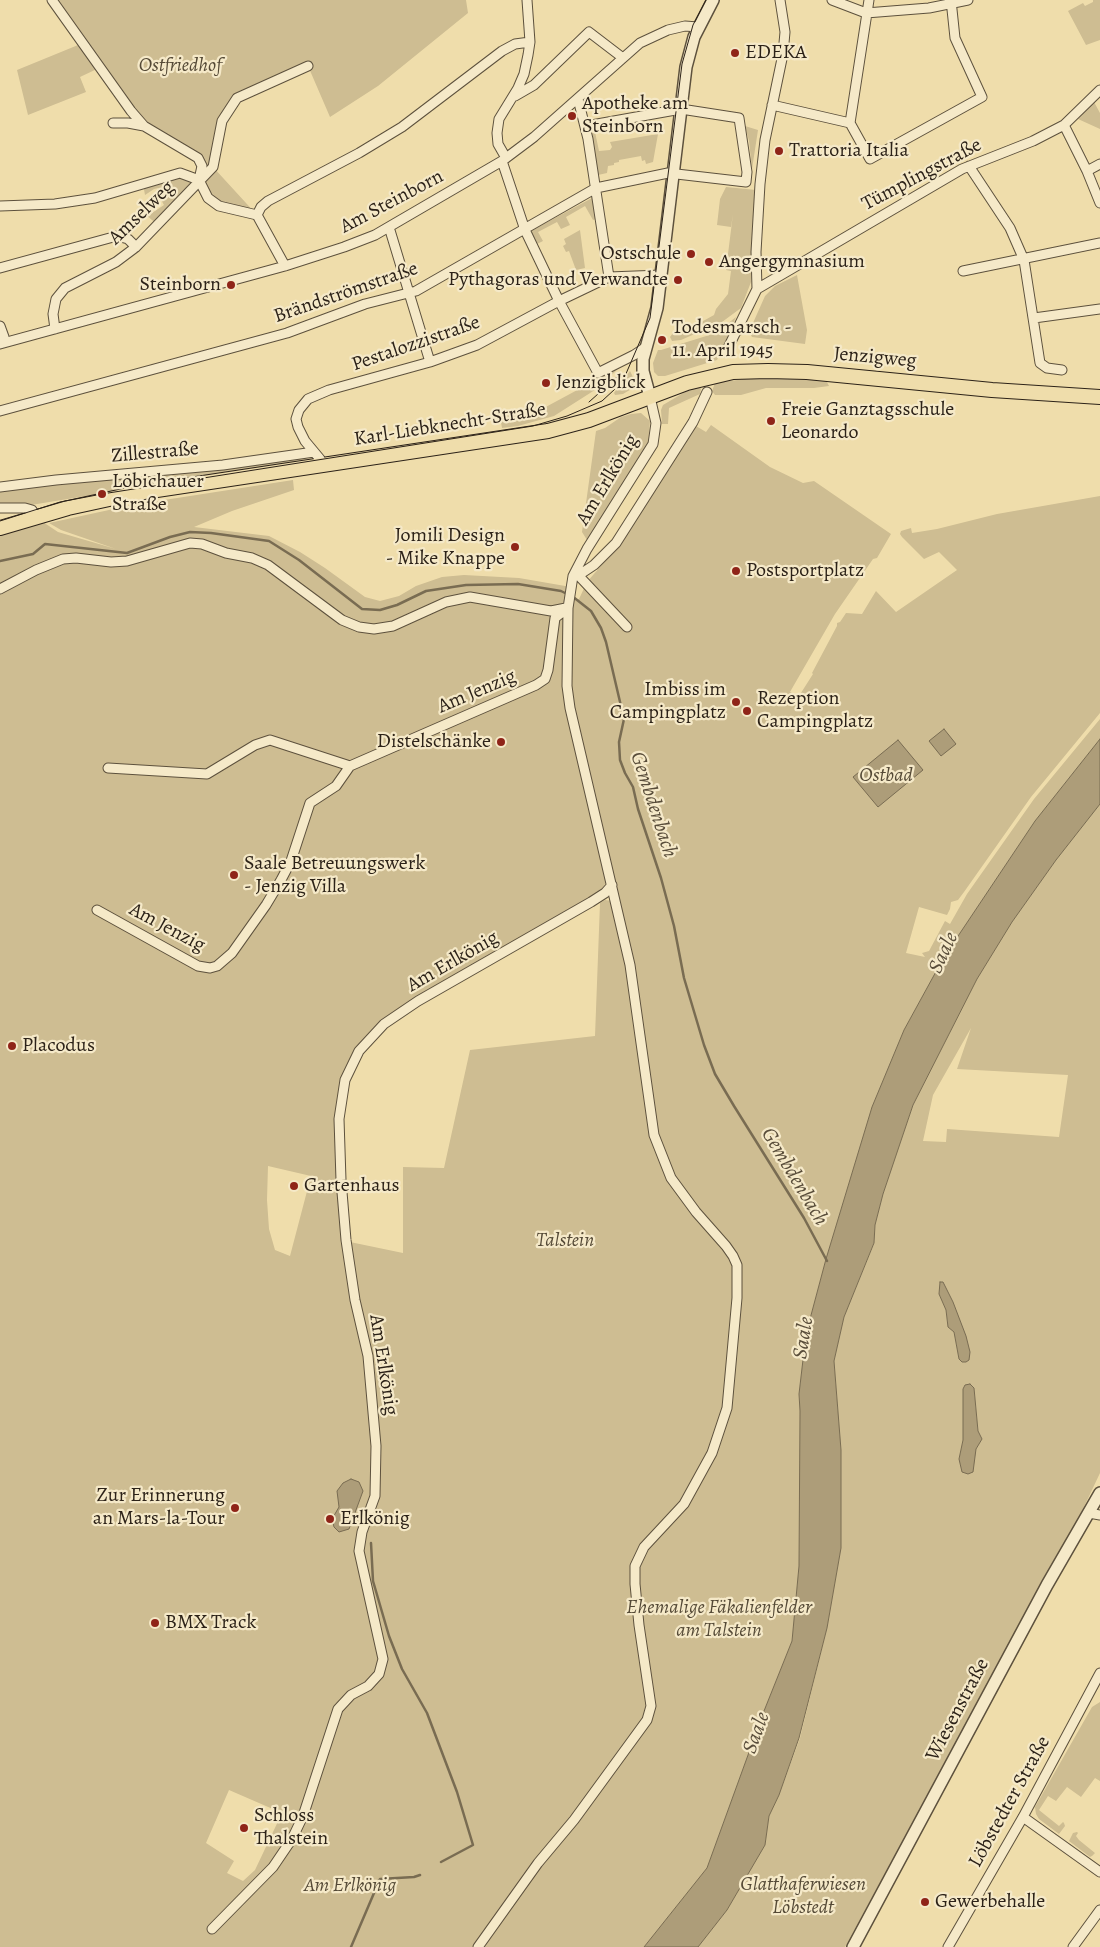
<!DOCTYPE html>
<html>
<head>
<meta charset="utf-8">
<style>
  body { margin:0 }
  canvas { display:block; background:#efddab }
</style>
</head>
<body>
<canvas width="1100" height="1947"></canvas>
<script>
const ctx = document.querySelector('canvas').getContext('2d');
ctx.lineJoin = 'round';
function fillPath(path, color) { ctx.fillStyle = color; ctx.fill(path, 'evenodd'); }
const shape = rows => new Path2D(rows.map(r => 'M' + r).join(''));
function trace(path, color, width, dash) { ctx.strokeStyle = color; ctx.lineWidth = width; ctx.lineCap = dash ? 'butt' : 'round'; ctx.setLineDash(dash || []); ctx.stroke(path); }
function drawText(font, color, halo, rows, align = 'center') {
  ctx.font = font + ' Alegreya,serif'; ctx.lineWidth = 4.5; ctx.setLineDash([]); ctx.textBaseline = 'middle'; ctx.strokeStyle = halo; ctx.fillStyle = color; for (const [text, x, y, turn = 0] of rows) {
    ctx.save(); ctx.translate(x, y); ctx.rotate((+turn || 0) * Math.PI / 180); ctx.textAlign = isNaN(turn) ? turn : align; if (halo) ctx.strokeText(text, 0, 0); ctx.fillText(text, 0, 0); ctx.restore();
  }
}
fillPath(shape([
  [52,0,466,0,468,13,378,86,330,117,308,66,237,98,222,121,213,167,257,215,219,206,199,180,158,225,140,210,145,206,152,213,164,205,159,196,158,194,161,192,158,188,154,189,145,195,143,184,180,173,199,180,198,158,144,126,99,68,80,77,86,92,28,115,17,70,83,43],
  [1093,0,1100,0,1100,40,1086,45,1068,11,1083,3,1085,6,1093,2],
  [1094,102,1100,113,1100,129,1078,119],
  [745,126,758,130,752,169,749,141],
  [595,132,599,151,610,150,612,147,610,142,658,134,653,162,646,164,645,160,642,161,641,156,619,160,619,162,614,163,614,165,608,166,607,173,598,175,597,164,592,165,591,134],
  [726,187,756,190,751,282,741,308,722,322,681,340,672,341,670,337,673,333,685,331,714,315,716,309,728,294,731,271,726,270,733,214,731,227,717,225,720,199],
  [592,198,597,219,593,220,585,206,566,217,570,225,561,229,557,222,538,232,543,241,537,244,531,231],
  [580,230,585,268,576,270,569,251,566,252,563,246,566,244,564,239],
  [797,275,807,330,805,344,752,337,750,333,738,336,741,331,749,329,753,323,765,296,775,286],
  [736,317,717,360,665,376,658,376,654,372,653,363,658,350,661,350,716,333],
  [620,367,598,388,554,416,518,426,502,428,500,417,542,409],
  [630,371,633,377,633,388,623,394,615,395,614,393],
  [767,376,825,378,829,386,814,388,766,388,741,395,715,395,712,391,715,383],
  [699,386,701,389,700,394,669,408,668,424,662,424,661,410,663,405,685,392],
  [641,413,650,421,648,445,587,540,582,532,596,431,605,428,621,417,631,414],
  [711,425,770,467,803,483,814,481,891,534,877,558,873,559,835,614,794,685,790,692,799,696,813,674,812,673,837,626,837,623,840,622,846,613,862,614,876,591,896,612,957,570,939,552,924,559,902,537,900,534,901,531,911,528,912,533,937,529,997,514,1100,496,1100,713,1031,797,964,892,958,900,951,902,950,909,947,915,919,907,906,953,925,957,922,953,929,951,945,921,950,924,967,894,1034,799,1100,719,1100,739,1035,821,944,957,904,1030,872,1108,826,1259,806,1334,799,1394,800,1411,799,1566,792,1641,764,1711,707,1868,644,1947,0,1947,0,533,40,520,58,532,116,549,61,530,49,523,132,505,293,480,294,490,232,511,194,527,269,536,300,552,325,568,365,597,380,601,399,596,416,586,442,577,464,575,519,578,571,587,569,599,579,599,587,582,619,545,696,426,706,432],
  [607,880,612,901,605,900,600,903,595,1036,470,1050,444,1168,403,1167,403,1253,350,1242,345,1260,340,1222,336,1137,349,1061,359,1046,371,1031,387,1016,433,987,598,894,602,890],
  [268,1166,311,1176,290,1256,275,1250,269,1229,267,1200],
  [229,1790,282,1813,255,1870,243,1881,227,1873,234,1861,206,1843],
  [307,456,306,459,281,464,25,506,0,507,0,491],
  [1100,804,1100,1473,1083,1509,845,1947,698,1947,727,1910,765,1845,769,1816,779,1795,800,1738,827,1628,841,1548,841,1450,834,1361,844,1317,874,1244,875,1225,883,1194,913,1105,977,979,1012,922,1056,860],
  [971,1028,957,1069,1068,1075,1059,1137,947,1129,946,1142,923,1141,933,1095],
  [940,1282,947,1290,953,1302,958,1319,959,1359,954,1332,948,1327,946,1310,939,1294],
  [965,1385,974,1388,978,1431,982,1439,976,1449,959,1459,963,1440,963,1389],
  [1100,1702,1100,1781,1095,1778,1081,1797,1067,1787,1056,1801,1048,1796,1039,1810,1059,1826,1063,1822,1064,1823,1065,1826,1059,1834,1039,1819,1036,1814,1035,1807,1092,1707],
  [1077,1832,1078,1833,1076,1836,1079,1840,1095,1853,1092,1856,1090,1857,1069,1841,1073,1833]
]), '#cebd92');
const water = shape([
  [944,729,956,744,941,756,929,741,944,729],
  [1100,739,1100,804,1056,860,1012,922,977,979,913,1105,883,1194,875,1225,874,1243,844,1317,834,1361,841,1450,841,1548,827,1628,799,1738,779,1795,769,1816,765,1845,727,1910,698,1947,644,1947,707,1868,764,1711,792,1641,799,1566,800,1411,799,1394,806,1334,826,1259,872,1107,904,1030,944,957,1035,821,1100,739],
  [898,740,923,770,878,807,853,777,898,740],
  [940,1282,943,1282,953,1302,966,1336,970,1352,969,1360,966,1362,962,1362,959,1359,954,1332,948,1327,946,1310,939,1294,940,1282],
  [970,1384,974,1388,978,1431,982,1439,976,1449,973,1472,968,1474,962,1472,959,1459,963,1440,963,1389,965,1385,970,1384],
  [351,1479,359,1482,363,1491,349,1529,339,1532,334,1527,332,1519,339,1507,337,1491,343,1483,351,1479]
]);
fillPath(water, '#ad9d79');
trace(water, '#796c52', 1);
trace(shape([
  [0,561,33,554,45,544,127,553,170,537,190,532,211,533,269,541,299,560,362,609,380,610,397,605,426,591,466,585,518,584,561,591,567,594],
  [572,596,591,611,601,628,606,642,624,719,619,742,620,760,625,773,633,787,638,809,661,878,674,926,684,978,704,1045,715,1074,734,1106,804,1218,827,1261],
  [371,1543,373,1581,389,1636,402,1669,427,1713,457,1792,473,1845,441,1862],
  [351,1947,380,1879,414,1877,420,1875]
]), '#796c52', 2.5);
const minor = shape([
  [52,0,131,111,144,126,198,158,202,166,199,180,208,198,219,206,257,215,285,266],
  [832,0,866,13,929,8,968,0],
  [515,96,534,85,589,32,623,58],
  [578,99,588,139,609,277],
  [772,105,850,123],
  [113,123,128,123,144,126],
  [850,123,870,159,982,97,955,38,951,0],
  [850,123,869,0],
  [1064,125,1087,171,1100,203],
  [506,158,498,144,497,133,499,119,518,88,524,74,528,55,530,42,527,0],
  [502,161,525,230,559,301,598,373,634,355,646,347],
  [969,166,1010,228,1024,260,1040,363,1047,368,1062,370],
  [1087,171,1100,164],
  [0,206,55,204,95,198,180,173,199,180],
  [257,215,261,207,268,201,359,153,402,127,502,51,515,44,530,42],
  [389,227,430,362],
  [0,268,117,236,128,239,136,247],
  [963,271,1100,243],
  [757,289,962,169,1033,141,1064,125,1100,90],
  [1034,318,1100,309],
  [0,326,4,337],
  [55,329,53,314,56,299,65,288,116,262,136,247,213,167,222,121,237,98,308,66],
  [0,344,285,266,344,247,375,235,502,161,534,137,640,43,668,30,685,26,698,27],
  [726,352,757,289,756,252,760,184,765,140,783,54,785,32,780,0],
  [0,411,287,333,365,304,416,291,596,188,668,173,746,182,747,172,739,118,681,109,586,126],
  [321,465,320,459,305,441,298,427,296,419,299,410,308,399,329,390,430,362,477,345,559,301,609,277,661,275],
  [0,487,56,480,223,465,314,452],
  [0,508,25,508,32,510,35,516],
  [578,575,627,627],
  [573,576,582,573,594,565,616,543,693,422,707,392],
  [0,589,36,570,63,559,76,558,111,562,127,561,190,543,202,544,226,553,252,558,268,565,342,620,359,627,374,629,393,626,446,602,470,597,551,611,566,608],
  [108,768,207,774,255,745,270,740,350,766],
  [97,910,198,966,210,968,217,966,232,953,266,905,281,880,291,861,310,803,336,786,350,766,536,685,545,679,548,670,555,618,568,608],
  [1089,1513,1100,1515],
  [1023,1817,1100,1872],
  [212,1929,273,1867,292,1839,303,1816,338,1709,351,1695,368,1686,379,1674,383,1659,359,1551,362,1532,375,1496,376,1446,368,1356,355,1300,346,1240,341,1180,339,1119,345,1080,359,1051,384,1024,418,1001,591,902,605,893,612,885],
  [478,1947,538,1863,574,1820,647,1720,651,1706,639,1625,635,1584,635,1566,644,1547,684,1504,712,1453,727,1408,737,1298,737,1265,733,1256,726,1246,696,1212,671,1178,654,1135,630,965,570,708,567,686,568,608,573,576,587,549,653,444,656,423,650,397],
  [948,1947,1023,1817,1100,1673],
  [1073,1947,1100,1910]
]);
const tertiary = shape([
  [650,397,643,371,643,359,657,308,686,67,694,37,713,0],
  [853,1947,1047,1585,1100,1493]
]);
const primary = shape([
  [0,528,68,508,137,493,548,431,589,420,687,383,733,372,768,371,807,372,992,390,1100,397]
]);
trace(minor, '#5d513d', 11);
trace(tertiary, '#5d513d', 14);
trace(primary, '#2c2218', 16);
trace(minor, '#f5e9c8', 9);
trace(tertiary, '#f5e9c8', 11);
trace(primary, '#efddab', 14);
trace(shape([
  [589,402,617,377],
  [0,521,60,502,102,494,533,426,567,416,602,401,615,389,625,376,650,318,682,64,693,25,706,0]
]), '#2c2218', 1);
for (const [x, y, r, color] of [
  [735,53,5,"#8f2418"],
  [572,116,5,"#8f2418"],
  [779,151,5,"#8f2418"],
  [691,254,5,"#8f2418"],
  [709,262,5,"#8f2418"],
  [678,280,5,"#8f2418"],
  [231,285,5,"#8f2418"],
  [662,340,5,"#8f2418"],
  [546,383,5,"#8f2418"],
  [771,421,5,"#8f2418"],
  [102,494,5,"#8f2418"],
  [515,547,5,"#8f2418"],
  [736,571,5,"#8f2418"],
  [736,702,5,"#8f2418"],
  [747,711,5,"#8f2418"],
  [501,742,5,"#8f2418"],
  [234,875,5,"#8f2418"],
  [12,1046,5,"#8f2418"],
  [294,1186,5,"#8f2418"],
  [235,1508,5,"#8f2418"],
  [330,1519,5,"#8f2418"],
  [155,1623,5,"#8f2418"],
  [244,1828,5,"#8f2418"],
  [925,1902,5,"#8f2418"]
]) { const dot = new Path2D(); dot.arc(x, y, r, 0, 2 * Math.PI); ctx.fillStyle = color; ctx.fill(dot); trace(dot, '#f5e9c8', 2); }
drawText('20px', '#2c2218', '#f5e9c8', [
  ["EDEKA",745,53],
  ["Apotheke am",582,104],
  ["Steinborn",582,127],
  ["Trattoria Italia",789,151],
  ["Ostschule",681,254,"right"],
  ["Angergymnasium",719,262],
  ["Pythagoras und Verwandte",668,280,"right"],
  ["Steinborn",221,285,"right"],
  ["Todesmarsch -",672,328],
  ["11. April 1945",672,351],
  ["Jenzigblick",556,383],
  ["Freie Ganztagsschule",781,410],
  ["Leonardo",781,433],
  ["Löbichauer",112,482],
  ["Straße",112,505],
  ["Jomili Design",505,536,"right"],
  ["- Mike Knappe",505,559,"right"],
  ["Postsportplatz",746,571],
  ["Imbiss im",726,690,"right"],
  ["Campingplatz",726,713,"right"],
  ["Rezeption",757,699],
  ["Campingplatz",757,722],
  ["Distelschänke",491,742,"right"],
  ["Saale Betreuungswerk",244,864],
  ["- Jenzig Villa",244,887],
  ["Placodus",22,1046],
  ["Gartenhaus",304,1186],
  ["Zur Erinnerung",225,1496,"right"],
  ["an Mars-la-Tour",225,1519,"right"],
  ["Erlkönig",340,1519],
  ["BMX Track",165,1623],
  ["Schloss",254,1816],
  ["Thalstein",254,1839],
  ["Gewerbehalle",935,1902]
], 'left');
drawText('italic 20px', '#544936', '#f5e9c8', [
  ["Ostfriedhof",180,66],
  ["Ostbad",886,776],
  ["Talstein",565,1241],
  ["Ehemalige Fäkalienfelder",719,1608],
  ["am Talstein",719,1631],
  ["Glatthaferwiesen",803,1885],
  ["Löbstedt",803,1908],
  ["Am Erlkönig",350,1886]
]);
drawText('20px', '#2c2218', '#f5e9c8', [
  ["Tümplingstraße",922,175,-28],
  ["Am Steinborn",392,202,-28],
  ["Amselweg",142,213,-44],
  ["Brändströmstraße",346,293,-19],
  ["Pestalozzistraße",416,344,-19],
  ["Jenzigweg",875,358,5],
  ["Karl-Liebknecht-Straße",450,425,-9],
  ["Zillestraße",155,453,-5],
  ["Am Erlkönig",608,480,-59],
  ["Am Jenzig",477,692,-23],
  ["Am Jenzig",167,928,28],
  ["Am Erlkönig",453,962,-30],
  ["Am Erlkönig",383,1365,81],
  ["Wiesenstraße",958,1710,-62],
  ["Löbstedter Straße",1010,1802,-61]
]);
drawText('italic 21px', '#594d3a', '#f5e9c8', [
  ["Gembdenbach",653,805,72],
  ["Saale",944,953,-65],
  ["Gembdenbach",794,1177,59],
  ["Saale",804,1338,-81],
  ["Saale",757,1733,-70]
]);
</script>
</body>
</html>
